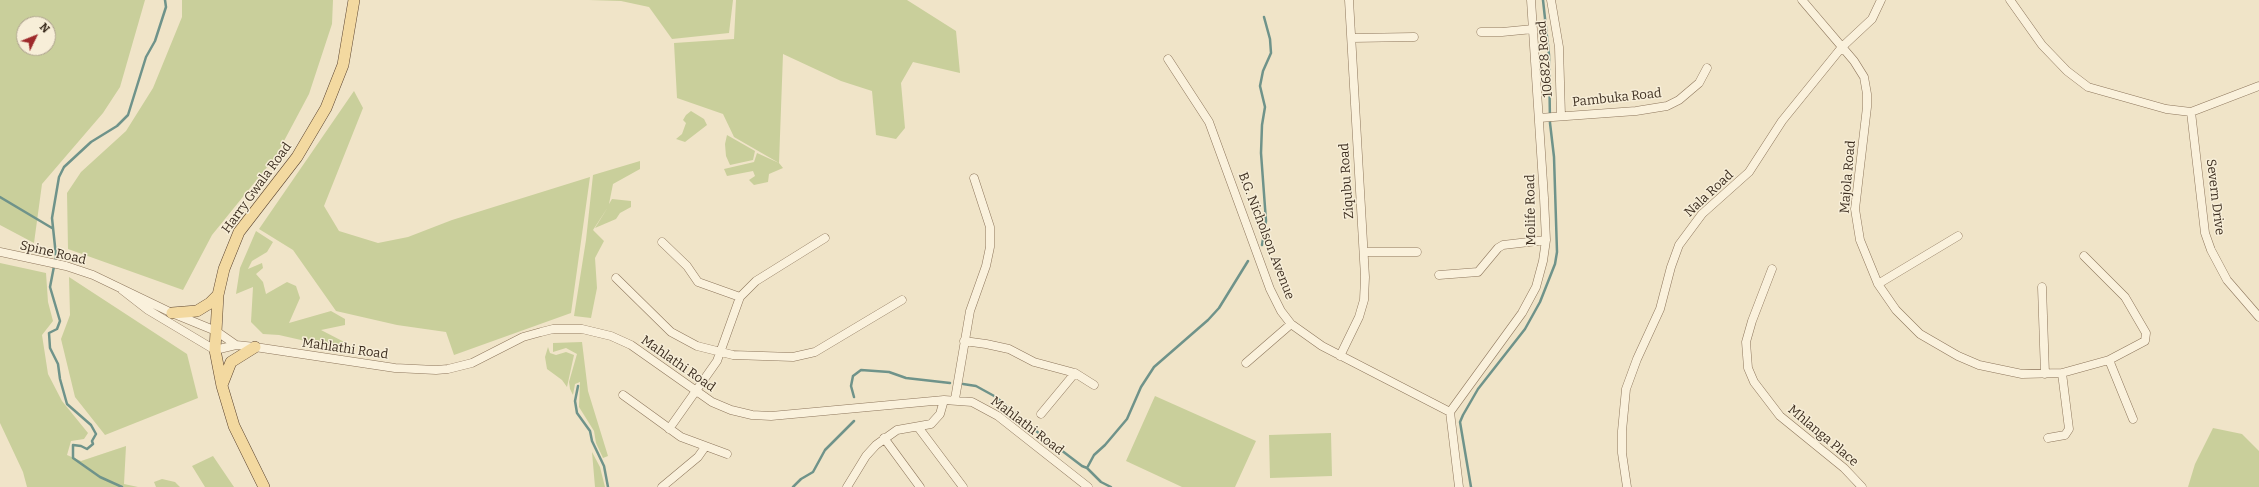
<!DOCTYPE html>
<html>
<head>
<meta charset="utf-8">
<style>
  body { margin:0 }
  #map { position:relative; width:2259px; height:487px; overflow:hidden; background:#f0e4c8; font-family:Bitter,serif }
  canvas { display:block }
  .north { position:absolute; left:16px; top:16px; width:40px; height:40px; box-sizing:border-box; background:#f7eed8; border:1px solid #ada18e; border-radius:50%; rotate:47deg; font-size:11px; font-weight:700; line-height:16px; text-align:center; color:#3d2e20 }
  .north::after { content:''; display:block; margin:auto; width:14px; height:18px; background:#9e2a2b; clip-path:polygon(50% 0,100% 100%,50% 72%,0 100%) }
</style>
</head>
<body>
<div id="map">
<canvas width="2259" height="487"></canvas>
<div class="north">N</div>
</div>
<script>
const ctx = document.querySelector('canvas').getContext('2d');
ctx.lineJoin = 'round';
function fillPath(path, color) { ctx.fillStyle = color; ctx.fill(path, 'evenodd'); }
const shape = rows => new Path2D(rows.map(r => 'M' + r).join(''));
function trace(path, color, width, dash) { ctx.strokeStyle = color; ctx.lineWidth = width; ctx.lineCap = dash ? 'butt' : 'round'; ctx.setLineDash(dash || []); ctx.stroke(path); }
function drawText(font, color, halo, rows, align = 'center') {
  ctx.font = font + ' Bitter,serif'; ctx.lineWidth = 3; ctx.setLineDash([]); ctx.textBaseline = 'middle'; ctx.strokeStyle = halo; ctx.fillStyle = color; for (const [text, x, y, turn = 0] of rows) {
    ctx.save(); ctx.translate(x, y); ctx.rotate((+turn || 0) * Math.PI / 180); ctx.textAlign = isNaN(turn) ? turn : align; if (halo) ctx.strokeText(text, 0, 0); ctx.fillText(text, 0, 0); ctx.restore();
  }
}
fillPath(shape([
  [0,0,145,0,120,87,103,113,42,184,34,243,0,225],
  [24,24,48,24,48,48,24,48],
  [182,0,333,0,332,24,309,94,276,156,212,235,183,290,68,249,67,193,81,172,126,131,153,88,182,17],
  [589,0,733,0,729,33,672,39,649,7,621,1],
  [736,0,907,0,956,31,960,73,913,62,901,83,905,128,896,139,876,135,872,91,841,81,783,54,779,163,783,168,769,174,768,182,754,185,749,180,755,176,753,171,727,176,724,169,754,162,757,153,779,163,734,137,723,114,677,98,674,43,734,39],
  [354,91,363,108,324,206,339,231,378,243,408,237,452,220,590,177,571,313,454,355,446,332,397,325,336,311,293,250,259,229],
  [691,111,704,119,707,125,685,142,676,139,682,134,686,123,683,120,686,115],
  [727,135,755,151,753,160,730,165,726,156,725,144],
  [640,161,640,169,613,184,609,204,612,199,631,201,631,207,620,213,616,219,595,228,608,207,593,230,604,241,595,258,597,288,591,318,574,316,586,240,593,175],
  [256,231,273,242,267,252,252,261,248,269,262,263,263,268,256,274,263,282,266,294,287,282,296,286,300,298,289,323,331,311,345,319,345,325,321,330,350,345,354,352,279,335,263,334,251,322,253,287,236,294,240,268],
  [0,263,46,273,48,302,53,321,42,335,48,374,62,401,88,433,84,439,71,441,67,455,81,461,126,446,124,484,138,487,27,487,23,472,0,423],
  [69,277,187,354,198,398,105,435,75,397,61,339,70,315],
  [582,342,588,391,608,456,603,458,596,443,594,431,579,407,580,382,575,384,573,395,570,389,569,382,577,354,566,348,553,352,553,343],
  [548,347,550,353,556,355,566,352,574,355,567,387,562,380,547,369,545,357],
  [1155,396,1256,441,1235,487,1182,487,1126,461],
  [2213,428,2242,434,2259,451,2259,487,2188,487,2195,464],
  [1331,433,1332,476,1270,478,1269,435],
  [592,452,600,467,605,487,595,487],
  [213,456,234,487,205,487,192,466],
  [162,479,175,482,180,487,156,487,154,482]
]), '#c9cf9b');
trace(shape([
  [0,197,52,228],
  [1262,245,1266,221,1261,153,1262,125,1265,107,1260,86,1263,71,1271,53,1270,39,1264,17],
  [963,384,976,386,996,397,1023,421,1082,466,1087,468,1101,482,1111,487],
  [578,386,575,401,577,413,590,431,592,441,604,466,608,487],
  [854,397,851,386,853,376,861,370,889,372,906,378,950,383],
  [1087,468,1094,455,1105,445,1127,419,1141,387,1154,367,1208,320,1219,308,1248,261],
  [122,487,100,477,73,458,73,445,81,446,87,449,93,444,92,441,96,434,91,425,67,404,60,379,58,364,50,348,49,333,57,329,60,321,50,287,56,256,52,218,59,177,64,167,91,142,117,126,128,115,146,57,155,41,166,7,165,0],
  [793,487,801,479,813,472,825,450,854,421],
  [1471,487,1460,422,1463,415,1478,389,1525,329,1540,302,1555,264,1557,252,1554,157,1550,123,1549,55,1543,0]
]), '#6f938a', 2.5);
const minor = shape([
  [1551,0,1559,47,1561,116],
  [1802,0,1854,61,1864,77,1867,94,1867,107,1855,209,1860,240,1878,284,1896,310,1920,334,1958,356,1979,365,2022,374,2062,373,2109,360,2145,341,2146,333,2125,297,2084,256],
  [2010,0,2042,45,2067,71,2088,87,2166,109,2191,112,2259,86],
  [1481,32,1502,32,1533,29],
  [1352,38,1414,37],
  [1168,59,1209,122,1270,289,1281,311,1291,324,1322,346,1450,412],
  [2191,112,2205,233,2211,250,2227,280,2259,317],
  [1539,118,1636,111,1667,106,1679,100,1699,83,1707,68],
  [662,242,687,266,698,282,740,297],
  [0,252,66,266,93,275,172,313,216,331,236,345],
  [1364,252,1417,252],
  [1772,269,1752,321,1746,342,1748,368,1754,382,1780,416,1844,468,1862,487],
  [1439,275,1478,272,1498,248,1503,245,1546,240],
  [616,278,671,332,697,346,733,355,793,357,815,352,902,300],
  [1878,284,1958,236],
  [2042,287,2045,374],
  [121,289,148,310,215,350,236,345,255,347,395,368,436,370,448,369,472,363,523,337,541,332,553,329,582,329,611,336,631,345,712,402,731,410,752,415,771,416,944,400,972,402,998,416,1088,487],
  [964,341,986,344,1009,349,1034,362,1075,373,1094,385],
  [1340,356,1359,317,1364,300,1365,277,1349,0],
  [2109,360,2133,419],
  [1246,363,1291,324],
  [623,395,681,437,727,454],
  [955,399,970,311,986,266,990,247,990,227,974,178],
  [1041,414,1075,373],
  [918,427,963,487],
  [669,429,717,361,740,297,756,281,825,238],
  [884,438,920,487],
  [2048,438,2065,435,2069,429,2062,373],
  [662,487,698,457,705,447],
  [847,487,866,456,876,445,897,430,931,424,940,414,944,400],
  [1459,487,1450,412,1522,313,1536,287,1543,261,1546,240,1544,198,1531,0],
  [1627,487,1622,453,1622,431,1626,389,1637,359,1660,309,1671,267,1679,245,1702,214,1749,172,1782,121,1842,47,1872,19,1881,0]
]);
const major = shape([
  [172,313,197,311,210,303,218,295],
  [222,385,231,362,255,347],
  [264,487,234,426,222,386,215,350,218,295,224,269,239,232,297,157,326,108,343,65,354,0]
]);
trace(minor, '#8d765c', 9);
trace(major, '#5b4430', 12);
trace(minor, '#faf1dc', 8);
trace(major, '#f3d9a0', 11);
drawText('13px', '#3d2e20', '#f7eed8', [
  ["106828 Road",1545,59,-95],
  ["Pambuka Road",1617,98,-6],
  ["Majola Road",1848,177,-85],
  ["Ziqubu Road",1347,181,-94],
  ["Harry Gwala Road",257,188,-54],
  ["Nala Road",1709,194,-43],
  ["Severn Drive",2215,197,83],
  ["Molife Road",1531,210,-91],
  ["B.G. Nicholson Avenue",1266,236,69],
  ["Spine Road",53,253,13],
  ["Mahlathi Road",345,349,8],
  ["Mahlathi Road",678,364,35],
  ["Mahlathi Road",1027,426,37],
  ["Mhlanga Place",1823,436,40]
]);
</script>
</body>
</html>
